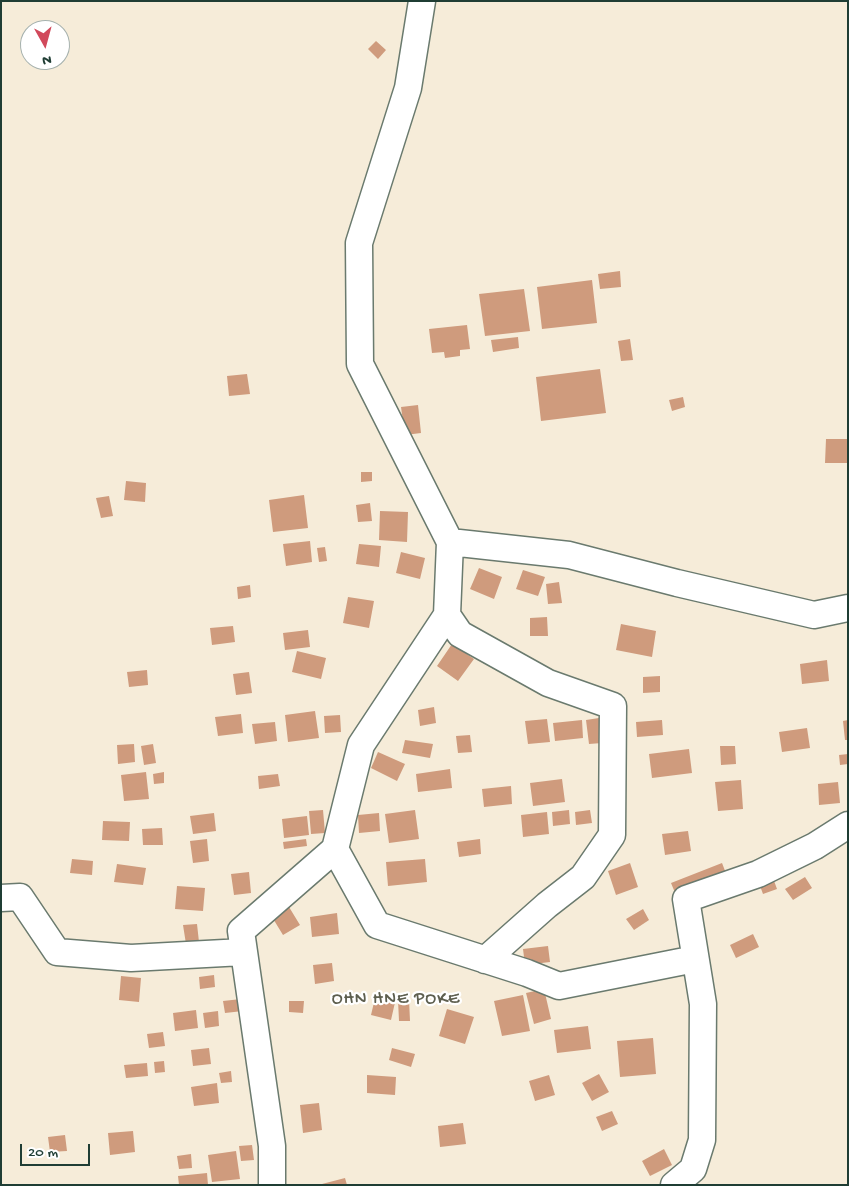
<!DOCTYPE html>
<html>
<head>
<meta charset="utf-8">
<style>
  body { margin:0 }
  #map { position:relative; width:849px; height:1186px; overflow:hidden; background:#f6ecd9; font-family:"Gochi Hand",sans-serif }
  canvas { display:block }
  .frame { position:absolute; inset:0; border:2px solid #1f3d34; pointer-events:none }
  .north { position:absolute; left:20px; top:20px; width:50px; height:50px; box-sizing:border-box; background:#fff; border:1px solid #a5b1ae; border-radius:50%; rotate:173deg; font-size:14px; font-weight:700; line-height:20px; text-align:center; color:#1f3d34 }
  .north::after { content:''; display:block; margin:auto; width:18px; height:22px; background:#d1495b; clip-path:polygon(50% 0,100% 100%,50% 72%,0 100%) }
  .scale { position:absolute; left:20px; top:1144px; width:70px; height:22px; box-sizing:border-box; border:2px solid #1f3d34; border-top:0; padding-left:6px; font-size:15px; line-height:18px; white-space:nowrap; color:#1f3d34; -webkit-text-stroke:4px #fff; paint-order:stroke }
</style>
</head>
<body>
<div id="map">
<canvas width="849" height="1186"></canvas>
<div class="frame"></div>
<div class="north">N</div>
<div class="scale">20 m</div>
</div>
<script>
const ctx = document.querySelector('canvas').getContext('2d');
ctx.lineJoin = 'round';
function fillPath(path, color) { ctx.fillStyle = color; ctx.fill(path, 'evenodd'); }
const shape = rows => new Path2D(rows.map(r => 'M' + r).join(''));
function trace(path, color, width, dash) { ctx.strokeStyle = color; ctx.lineWidth = width; ctx.lineCap = dash ? 'butt' : 'round'; ctx.setLineDash(dash || []); ctx.stroke(path); }
function drawText(font, color, halo, rows, align = 'center') {
  ctx.font = font + ' "Gochi Hand",sans-serif'; ctx.lineWidth = 4.5; ctx.setLineDash([]); ctx.textBaseline = 'middle'; ctx.strokeStyle = halo; ctx.fillStyle = color; for (const [text, x, y, turn = 0] of rows) {
    ctx.save(); ctx.translate(x, y); ctx.rotate((+turn || 0) * Math.PI / 180); ctx.textAlign = isNaN(turn) ? turn : align; if (halo) ctx.strokeText(text, 0, 0); ctx.fillText(text, 0, 0); ctx.restore();
  }
}
fillPath(shape([
  [376,41,386,50,378,59,368,49],
  [620,271,621,287,600,289,598,274],
  [592,280,597,323,542,329,537,287],
  [524,289,530,331,485,336,479,294],
  [467,325,470,349,460,350,460,356,445,358,444,352,432,353,429,329],
  [518,337,519,348,493,352,491,340],
  [630,339,633,360,621,361,618,341],
  [600,369,606,413,541,421,536,377],
  [247,374,250,394,229,396,227,376],
  [683,397,685,407,672,411,669,400],
  [418,405,421,433,405,435,401,407],
  [826,439,848,439,848,463,825,463],
  [361,472,372,472,372,481,361,482],
  [126,481,146,483,145,502,124,500],
  [304,495,308,528,273,532,269,500],
  [109,496,113,516,101,518,96,498],
  [370,503,372,521,358,522,356,505],
  [380,511,408,512,407,542,379,540],
  [310,541,312,562,286,566,283,544],
  [359,544,381,546,379,567,356,564],
  [325,547,327,561,319,562,317,548],
  [401,552,425,558,420,579,396,573],
  [479,568,502,577,494,599,470,589],
  [523,570,545,577,538,596,516,589],
  [559,582,562,603,548,604,546,584],
  [250,585,251,597,238,599,237,587],
  [348,597,374,601,369,628,343,623],
  [547,617,548,636,530,636,530,618],
  [621,624,656,631,652,657,616,650],
  [233,626,235,642,212,645,210,628],
  [308,630,310,647,285,650,283,633],
  [452,644,474,659,458,681,437,666],
  [297,651,326,658,321,679,292,672],
  [827,660,829,681,802,684,800,664],
  [147,670,148,685,129,687,127,672],
  [249,672,252,693,236,695,233,674],
  [660,676,660,692,643,693,643,677],
  [434,707,436,723,420,726,418,710],
  [315,711,319,738,288,742,285,715],
  [241,714,243,733,218,736,215,717],
  [340,715,341,732,325,733,324,716],
  [599,718,602,743,589,744,586,720],
  [547,719,550,742,528,744,525,721],
  [582,720,583,738,555,741,553,723],
  [662,720,663,735,637,737,636,722],
  [848,720,848,740,845,740,843,721],
  [275,722,277,741,255,744,252,724],
  [807,728,810,748,782,752,779,732],
  [470,735,472,752,458,753,456,736],
  [405,740,433,744,430,758,402,753],
  [134,744,135,762,118,764,117,745],
  [153,744,156,763,144,765,141,746],
  [720,746,735,746,736,764,721,765],
  [689,749,692,773,652,778,649,754],
  [378,752,405,764,397,781,371,768],
  [848,754,848,764,840,765,839,755],
  [450,769,452,788,418,792,416,774],
  [146,772,149,799,124,801,121,775],
  [164,772,164,783,154,784,153,774],
  [278,774,280,786,259,789,258,776],
  [562,779,565,802,533,806,530,783],
  [741,780,743,809,718,811,715,782],
  [838,782,840,803,819,805,818,784],
  [511,786,512,804,484,807,482,789],
  [323,810,325,833,311,834,309,811],
  [415,810,419,839,389,843,385,814],
  [569,810,570,824,553,826,552,812],
  [590,810,592,823,576,825,575,812],
  [547,812,549,834,523,837,521,815],
  [214,813,216,831,193,834,190,816],
  [379,813,380,831,359,833,358,815],
  [307,816,309,835,284,838,282,819],
  [103,821,130,822,129,841,102,840],
  [162,828,163,845,143,845,142,829],
  [688,831,691,851,665,855,662,834],
  [207,839,209,861,193,863,190,841],
  [306,839,307,846,284,849,283,842],
  [480,839,481,854,459,857,457,842],
  [72,859,93,861,92,875,70,873],
  [425,859,427,882,388,886,386,862],
  [630,863,638,887,616,895,608,871],
  [722,863,729,881,678,900,671,883],
  [117,864,146,868,143,885,114,882],
  [249,872,251,893,234,895,231,874],
  [805,877,812,888,793,900,785,889],
  [773,878,777,889,763,894,759,883],
  [177,886,205,888,203,911,175,909],
  [289,907,300,925,283,935,272,917],
  [643,909,649,920,634,930,626,919],
  [337,913,339,934,312,937,310,917],
  [197,924,199,942,186,944,183,925],
  [753,934,759,947,736,958,730,945],
  [548,946,550,962,525,965,523,949],
  [332,963,334,981,315,984,313,965],
  [214,975,215,987,200,989,199,977],
  [121,976,141,978,139,1002,119,1000],
  [544,989,551,1019,534,1024,526,993],
  [376,994,396,998,391,1020,371,1015],
  [523,995,530,1031,502,1036,494,1001],
  [241,999,243,1011,225,1013,223,1001],
  [409,999,410,1021,399,1021,398,1000],
  [289,1001,304,1001,303,1013,289,1012],
  [447,1009,474,1017,465,1044,439,1036],
  [196,1010,198,1028,175,1031,173,1013],
  [218,1011,219,1026,205,1028,203,1013],
  [588,1026,591,1049,557,1053,554,1030],
  [163,1032,165,1046,149,1048,147,1034],
  [653,1038,656,1074,620,1077,617,1041],
  [209,1048,211,1064,193,1066,191,1050],
  [392,1048,415,1054,411,1067,389,1060],
  [164,1061,165,1072,155,1073,154,1062],
  [147,1063,148,1076,126,1078,124,1065],
  [231,1071,232,1082,221,1083,219,1073],
  [599,1074,609,1092,592,1101,582,1083],
  [367,1075,396,1077,395,1095,367,1093],
  [549,1075,555,1095,535,1101,529,1081],
  [217,1083,219,1103,194,1106,191,1087],
  [319,1103,322,1130,303,1133,300,1105],
  [612,1111,618,1124,602,1131,596,1117],
  [463,1123,466,1144,440,1147,438,1126],
  [133,1131,135,1152,110,1155,108,1133],
  [65,1135,67,1151,50,1152,48,1137],
  [252,1145,254,1160,241,1161,239,1146],
  [664,1149,672,1165,650,1176,642,1161],
  [236,1151,240,1179,212,1182,208,1155],
  [191,1154,192,1168,179,1169,177,1156],
  [207,1173,208,1185,179,1185,178,1176],
  [345,1178,347,1185,322,1185,322,1184]
]), '#cf9b7d');
const minor = shape([
  [450,542,569,555,677,583,814,615,848,608],
  [447,615,460,634,548,683,613,706,612,835,583,877,547,905,485,960],
  [335,849,377,925,527,973,559,986,695,959],
  [1,898,20,897,57,952,131,958,243,952],
  [272,1185,272,1146,241,931,335,849,361,745,447,615,450,542,360,364,359,243,408,88,422,1],
  [674,1185,693,1169,702,1140,703,1004,686,899,758,874,815,846,848,825]
]);
trace(minor, '#6a7a6e', 29);
trace(minor, '#fff', 26);
ctx.letterSpacing = '1px';
drawText('18px', '#5d5e4e', '#fff', [
  ["OHN HNE POKE",396,1000]
]);
ctx.letterSpacing = '0px';
</script>
</body>
</html>
